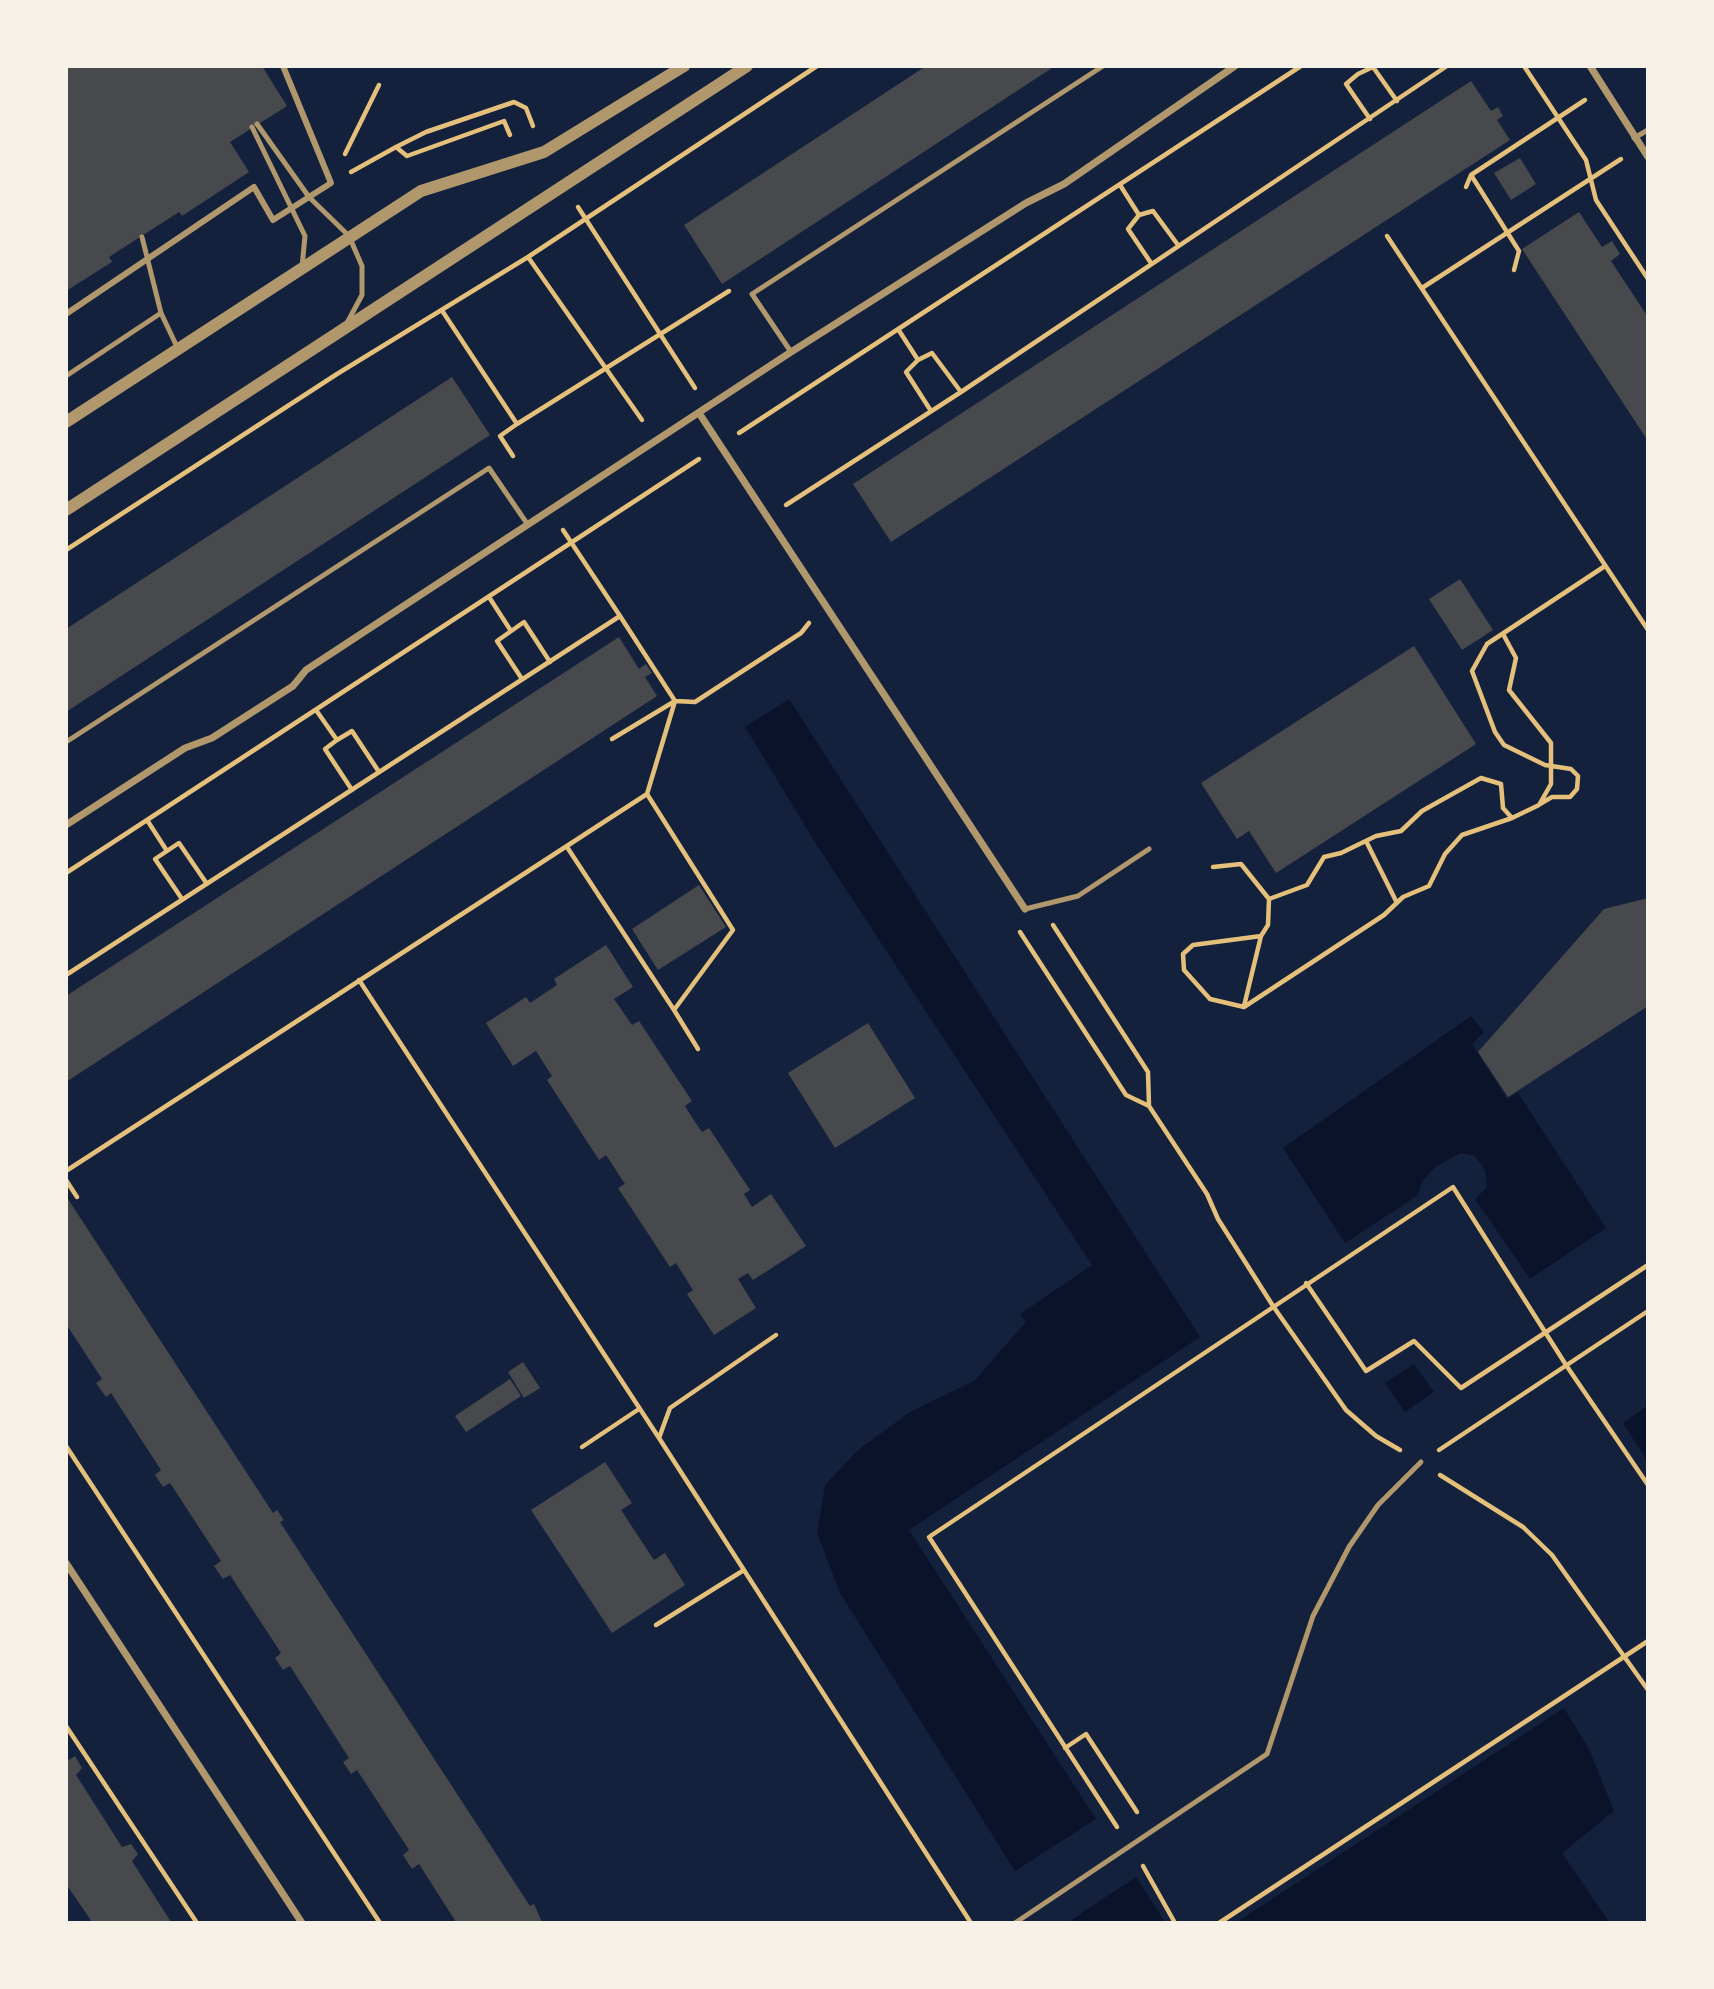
<!DOCTYPE html>
<html>
<head>
<meta charset="utf-8">
<style>
  body { margin:0 }
  #map { position:relative; width:1714px; height:1989px; overflow:hidden; background:#14213d; font-family:Montserrat,sans-serif }
  canvas { display:block }
  .frame { position:absolute; inset:0; border:68px solid #f6f1e7; pointer-events:none }
</style>
</head>
<body>
<div id="map">
<canvas width="1714" height="1989"></canvas>
<div class="frame"></div>
</div>
<script>
const ctx = document.querySelector('canvas').getContext('2d');
ctx.lineJoin = 'round';
function fillPath(path, color) { ctx.fillStyle = color; ctx.fill(path, 'evenodd'); }
const shape = rows => new Path2D(rows.map(r => 'M' + r).join(''));
function trace(path, color, width, dash) { ctx.strokeStyle = color; ctx.lineWidth = width; ctx.lineCap = dash ? 'butt' : 'round'; ctx.setLineDash(dash || []); ctx.stroke(path); }
fillPath(shape([
  [789,699,1200,1337,909,1530,1096,1819,1015,1871,840,1593,817,1533,825,1485,858,1450,910,1412,974,1381,1026,1322,1020,1314,1092,1265,813,839,745,727],
  [1471,1016,1484,1032,1472,1044,1507,1099,1518,1093,1606,1228,1530,1279,1475,1199,1487,1187,1485,1170,1475,1156,1461,1153,1435,1167,1422,1182,1417,1196,1345,1243,1283,1148],
  [1414,1364,1434,1392,1405,1412,1385,1383],
  [1647,1406,1647,1461,1623,1423],
  [1564,1708,1589,1749,1614,1811,1562,1853,1609,1922,1237,1922],
  [1136,1877,1165,1922,1069,1922,1086,1910]
]), '#0b132b');
fillPath(shape([
  [66,66,262,66,287,106,230,142,249,172,182,216,179,212,109,257,112,262,66,291],
  [926,66,1055,66,722,284,684,225],
  [1471,81,1491,111,1498,107,1503,116,1497,120,1510,140,891,542,853,484],
  [1520,158,1536,184,1511,200,1494,173],
  [1579,212,1602,247,1612,241,1620,254,1611,261,1648,317,1648,441,1522,249],
  [452,377,490,435,66,712,66,629],
  [1460,579,1493,630,1462,650,1429,599],
  [619,637,639,669,646,664,652,673,645,677,657,696,66,1082,66,996],
  [1414,646,1476,744,1276,873,1249,831,1237,839,1201,783],
  [699,885,726,927,658,970,632,929],
  [1648,898,1648,1006,1508,1097,1478,1052,1604,909],
  [606,945,633,987,614,999,632,1025,639,1021,692,1101,685,1106,693,1119,702,1132,709,1128,750,1190,744,1194,752,1207,771,1194,806,1246,753,1280,748,1273,738,1279,756,1308,714,1335,687,1294,693,1290,676,1263,670,1267,618,1188,625,1184,606,1155,599,1160,547,1080,552,1076,536,1051,513,1066,486,1023,526,997,530,1003,557,985,554,979],
  [868,1023,915,1098,835,1148,788,1073],
  [66,1196,273,1513,277,1510,284,1520,280,1522,530,1906,534,1904,542,1922,456,1922,419,1864,412,1869,403,1855,409,1850,357,1770,351,1774,343,1762,349,1758,290,1666,283,1670,275,1658,281,1653,230,1575,223,1579,214,1566,221,1561,170,1483,163,1487,155,1475,161,1470,111,1393,106,1397,96,1383,102,1379,66,1324],
  [523,1362,540,1388,524,1398,508,1372],
  [510,1379,521,1396,466,1432,455,1416],
  [605,1462,632,1503,621,1510,654,1560,665,1553,685,1585,612,1633,531,1510],
  [75,1756,82,1768,76,1775,122,1847,131,1844,138,1854,132,1861,171,1922,92,1922,66,1884,66,1758,69,1760]
]), '#48494c');
trace(shape([
  [1524,66,1586,160,1596,200,1648,279],
  [1370,119,1346,84,1358,74,1373,67,1397,101],
  [396,147,426,132,514,102,526,108,533,126],
  [345,154,379,85],
  [351,172,396,147,407,156,504,121,510,135],
  [1471,175,1519,251,1514,270],
  [1120,185,1139,215],
  [1466,187,1471,175,1585,100],
  [578,207,695,388],
  [1387,236,1648,630],
  [528,257,642,420],
  [1151,263,1128,229,1139,215,1153,211,1178,245],
  [1422,288,1621,159],
  [443,312,517,424,500,436,513,456],
  [898,329,918,360],
  [931,411,906,372,918,360,932,353,961,392],
  [517,424,729,291],
  [739,433,1301,66],
  [786,505,961,392,1447,66],
  [66,550,337,374,528,257,817,66],
  [489,597,511,631],
  [522,679,497,641,524,622,550,662],
  [316,710,337,740],
  [612,739,675,701,695,702,801,633,809,623],
  [352,790,325,749,337,740,352,731,379,772],
  [647,794,733,930,674,1010,698,1049],
  [1540,804,1552,797,1570,797,1577,789,1578,776,1571,769,1545,765,1504,745,1495,732,1472,671,1487,644,1605,566],
  [147,820,167,851],
  [1366,841,1397,903],
  [567,847,674,1010],
  [1213,867,1241,864,1269,899,1268,925,1261,936,1193,945,1183,954,1184,970,1210,999,1244,1007,1384,915,1403,897,1429,886,1445,854,1462,835,1512,818,1539,805,1551,784,1551,743,1509,690,1516,658,1503,634],
  [66,873,699,459],
  [182,899,155,859,179,843,207,884],
  [1269,899,1307,885,1324,857,1341,853,1376,836,1401,831,1422,811,1481,778,1501,784,1503,808,1512,818],
  [1053,925,1148,1072,1149,1106,1207,1194,1218,1219,1273,1306,1346,1410,1376,1436,1400,1450],
  [1020,932,1126,1095,1149,1106],
  [66,975,620,616,563,530],
  [359,980,659,1438],
  [1244,1006,1261,936],
  [66,1171,647,794,675,701,620,616],
  [66,1180,77,1197],
  [1306,1283,1366,1371,1414,1341,1461,1388,1648,1265],
  [776,1335,670,1408,659,1438,971,1923],
  [66,1446,380,1923],
  [582,1447,639,1409],
  [1439,1450,1648,1311],
  [1440,1475,1523,1527,1552,1555,1648,1690],
  [656,1625,744,1570],
  [66,1726,197,1923],
  [1065,1748,1086,1734,1137,1812],
  [1117,1827,929,1537,1453,1187,1566,1365,1648,1485],
  [1143,1866,1175,1923],
  [1219,1923,1648,1641]
]), '#e5c07b', 4.5);
trace(shape([
  [257,124,309,197,349,236,362,266,362,295,347,323],
  [252,127,305,236,302,267],
  [1634,138,1648,130],
  [142,237,161,313,178,349],
  [791,352,752,294,1103,66],
  [66,376,161,313],
  [66,742,489,468,528,525],
  [1025,909,1078,896,1149,849],
  [1015,1923,1267,1754,1313,1616,1349,1547,1378,1505,1421,1462]
]), '#b1986c', 5);
trace(shape([
  [66,314,254,187,273,220,331,183,283,66]
]), '#b1986c', 6);
trace(shape([
  [1590,66,1648,157],
  [699,413,1025,909],
  [66,825,185,748,212,738,293,686,306,670,791,352,1026,203,1064,184,1235,66],
  [66,1563,302,1923]
]), '#b1986c', 7);
trace(shape([
  [66,422,421,191,544,152,684,66],
  [66,510,747,66]
]), '#b1986c', 12);
</script>
</body>
</html>
